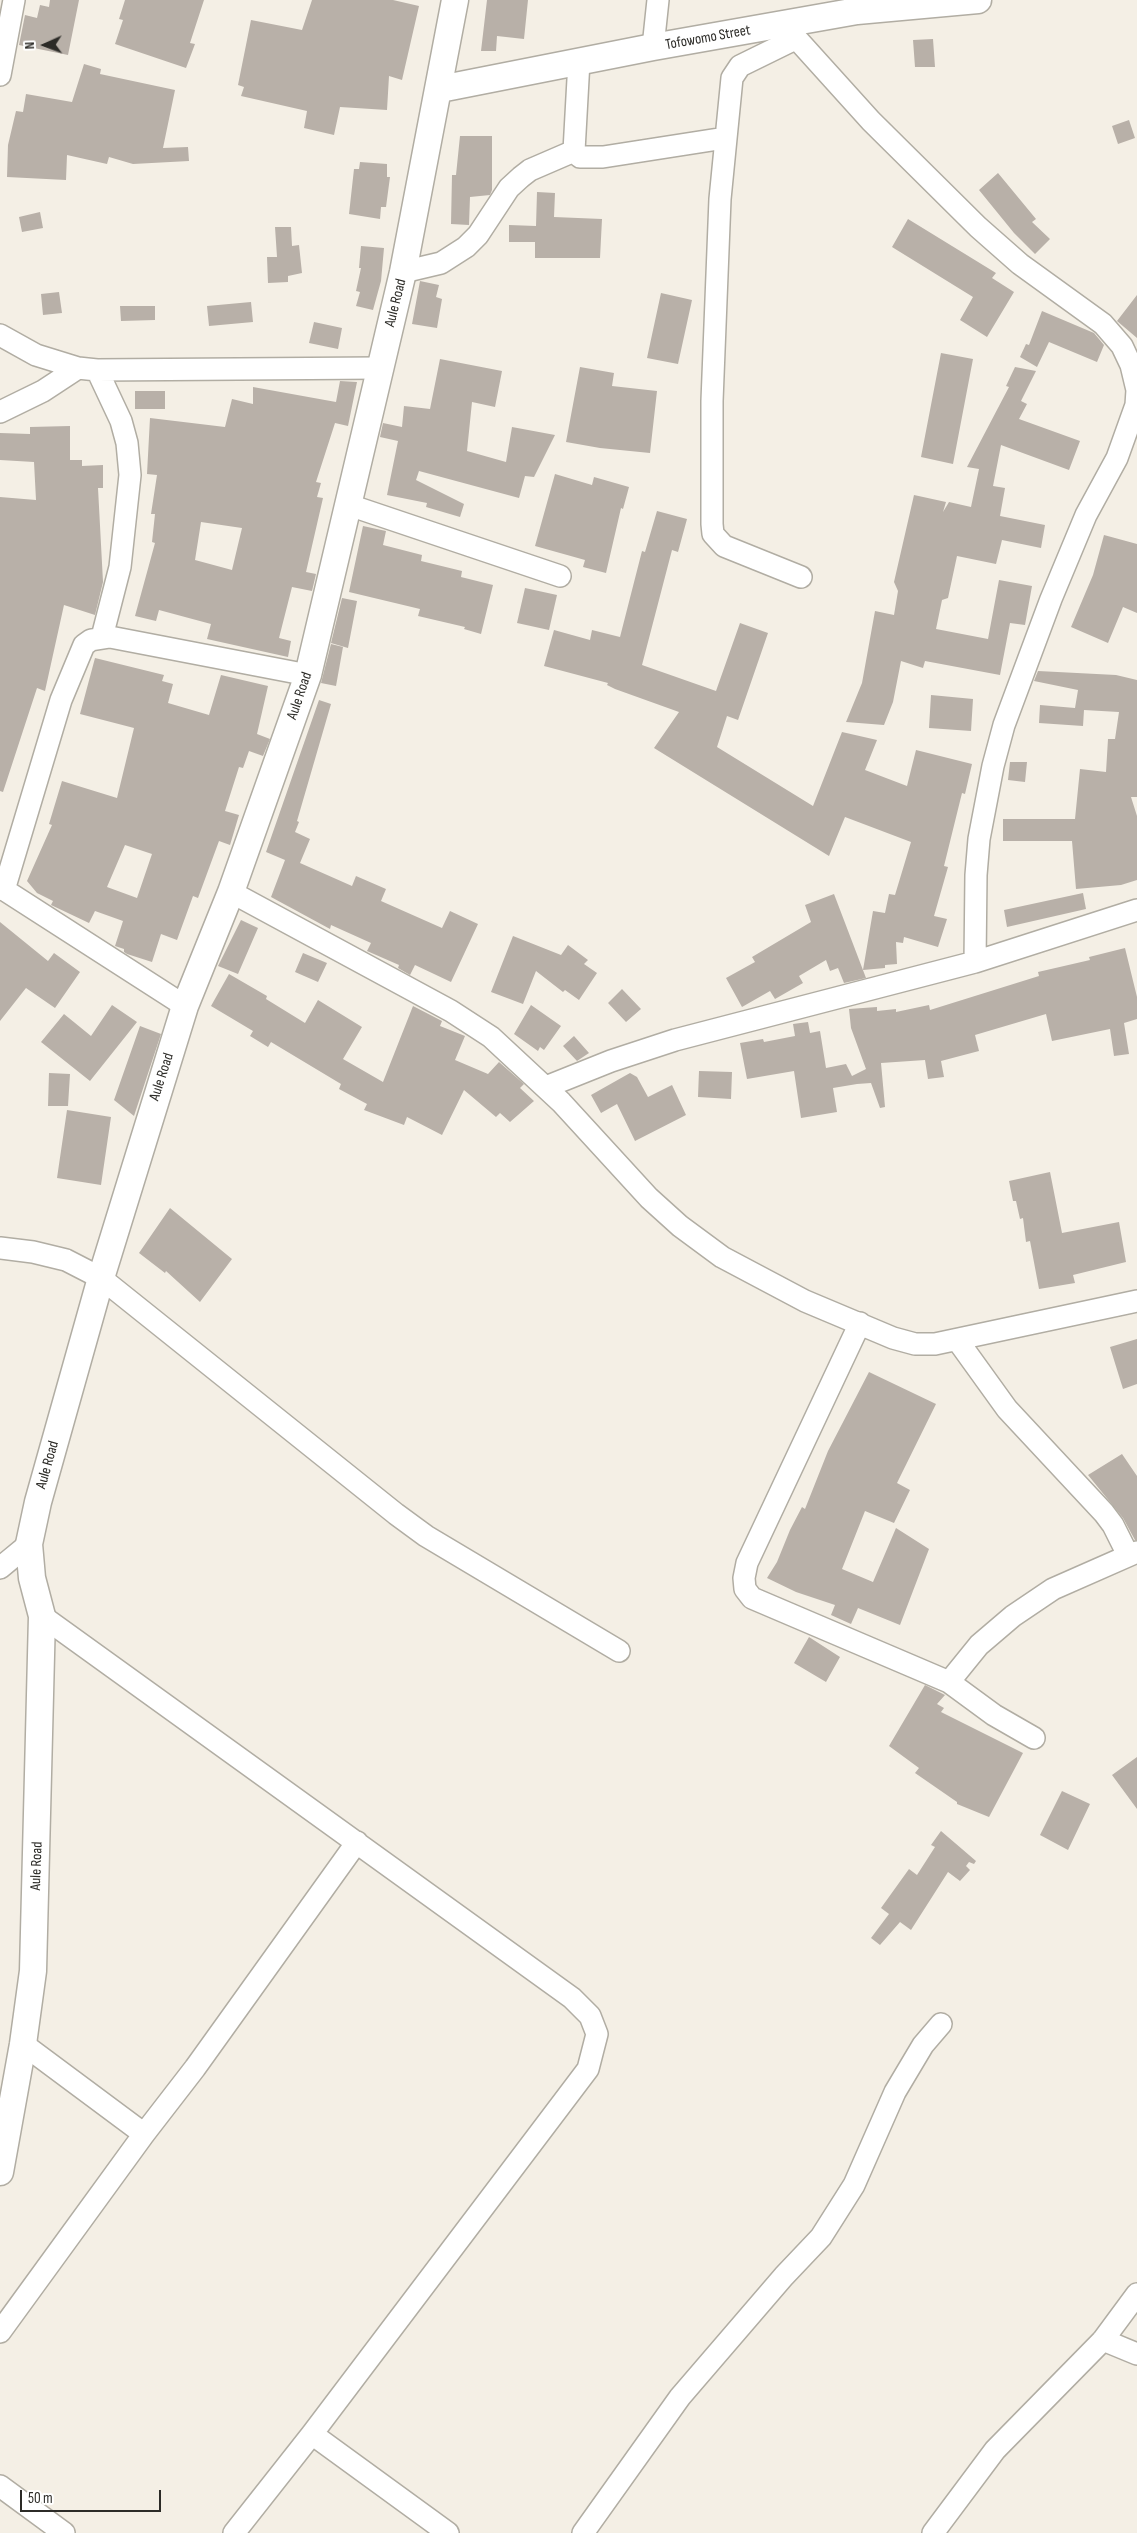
<!DOCTYPE html>
<html>
<head>
<meta charset="utf-8">
<style>
  body { margin:0 }
  #map { position:relative; width:1137px; height:2533px; overflow:hidden; background:#f4efe5; font-family:"Sofia Sans Condensed",sans-serif }
  canvas { display:block }
  .north { position:absolute; left:20px; top:20px; width:50px; height:50px; -webkit-text-stroke:4px #fff; paint-order:stroke; rotate:268deg; font-size:14px; font-weight:700; line-height:20px; text-align:center; color:#2c2b27 }
  .north::after { content:''; display:block; margin:auto; width:18px; height:22px; background:#2c2b27; clip-path:polygon(50% 0,100% 100%,50% 72%,0 100%) }
  .scale { position:absolute; left:20px; top:2490px; width:141px; height:22px; box-sizing:border-box; border:2px solid #2c2b27; border-top:0; padding-left:6px; font-size:15px; line-height:18px; white-space:nowrap; color:#2c2b27; -webkit-text-stroke:4px #fff; paint-order:stroke }
</style>
</head>
<body>
<div id="map">
<canvas width="1137" height="2533"></canvas>
<div class="north">N</div>
<div class="scale">50 m</div>
</div>
<script>
const ctx = document.querySelector('canvas').getContext('2d');
ctx.lineJoin = 'round';
function fillPath(path, color) { ctx.fillStyle = color; ctx.fill(path, 'evenodd'); }
const shape = rows => new Path2D(rows.map(r => 'M' + r).join(''));
function trace(path, color, width, dash) { ctx.strokeStyle = color; ctx.lineWidth = width; ctx.lineCap = dash ? 'butt' : 'round'; ctx.setLineDash(dash || []); ctx.stroke(path); }
function drawText(font, color, halo, rows, align = 'center') {
  ctx.font = font + ' "Sofia Sans Condensed",sans-serif'; ctx.lineWidth = 4; ctx.setLineDash([]); ctx.textBaseline = 'middle'; ctx.strokeStyle = halo; ctx.fillStyle = color; for (const [text, x, y, turn = 0] of rows) {
    ctx.save(); ctx.translate(x, y); ctx.rotate((+turn || 0) * Math.PI / 180); ctx.textAlign = isNaN(turn) ? turn : align; if (halo) ctx.strokeText(text, 0, 0); ctx.fillText(text, 0, 0); ctx.restore();
  }
}
fillPath(shape([
  [50,0,79,0,68,55,19,45,25,15,37,18,40,5,49,7],
  [125,0,204,0,190,43,195,44,186,68,115,44,123,20,119,19],
  [312,0,393,0,419,6,402,80,389,76,387,110,340,107,334,135,304,128,307,111,241,96,244,87,238,85,251,20,302,30],
  [487,0,528,0,524,39,497,36,496,51,481,51],
  [933,39,935,67,915,67,913,40],
  [84,64,101,69,100,74,175,90,163,148,188,147,189,161,133,164,109,157,107,164,67,155,66,180,7,177,8,145,16,111,23,112,26,94,72,102],
  [1129,120,1135,138,1118,144,1112,126],
  [460,136,492,136,492,190,490,195,470,197,469,225,451,224,452,175,456,175],
  [360,162,387,164,387,177,390,177,386,207,381,207,380,219,349,214,354,169,359,169],
  [998,173,1036,219,1032,222,1050,239,1035,254,1014,233,979,190],
  [537,192,555,193,554,217,602,219,600,258,535,258,535,242,509,242,509,225,536,226],
  [40,212,43,228,22,232,19,217],
  [908,219,996,273,992,278,1014,292,987,337,960,320,973,297,892,247],
  [275,227,291,227,292,246,299,245,302,273,288,276,288,282,268,283,267,257,277,257],
  [361,246,384,248,381,281,373,310,356,306,360,292,356,291,361,268,359,268],
  [420,281,439,285,436,297,442,299,437,328,412,324],
  [59,292,62,313,43,315,41,294],
  [661,293,692,300,678,364,647,358],
  [1137,295,1137,338,1117,321],
  [251,302,253,322,209,326,207,306],
  [120,306,155,306,155,320,121,321],
  [1042,311,1094,333,1104,345,1097,362,1049,342,1037,367,1020,357,1026,344,1029,345],
  [314,322,342,328,338,349,309,343],
  [941,353,973,359,953,464,921,457],
  [440,359,502,371,495,407,472,402,467,451,506,462,512,427,555,435,534,477,525,476,519,498,419,471,416,480,464,504,460,517,426,507,427,503,387,495,398,441,380,437,383,423,402,427,404,406,430,409],
  [580,367,614,373,612,386,657,391,650,453,600,448,566,442],
  [1015,367,1036,371,1021,401,1027,404,1019,419,1080,441,1069,470,1001,445,993,486,1005,488,1000,516,1045,525,1041,548,1002,540,996,564,957,556,948,598,942,600,936,629,988,639,999,580,1032,586,1025,625,1010,623,1000,675,925,661,923,668,901,661,893,702,884,725,846,722,862,683,875,611,894,615,898,591,894,582,914,495,946,502,943,512,949,502,971,507,979,469,967,467,1009,387,1006,386],
  [340,381,357,382,348,426,335,423,316,482,321,483,317,497,323,498,306,572,316,574,312,591,292,587,279,638,291,641,288,657,207,639,211,624,159,610,156,621,135,616,155,543,152,542,155,514,151,514,157,475,147,474,150,418,225,427,232,399,253,404,253,387,336,402],
  [201,522,242,528,232,570,195,560],
  [135,391,165,391,165,409,135,409],
  [70,426,70,460,82,460,82,466,103,465,103,488,98,488,103,582,95,615,64,605,45,691,37,688,3,792,0,791,0,497,36,500,34,462,0,460,0,433,30,434,30,427],
  [555,474,592,485,594,477,629,487,623,509,621,508,606,573,583,567,585,560,535,546],
  [657,511,687,519,678,552,672,550,642,665,716,691,740,623,768,633,738,720,727,716,717,747,813,806,842,732,877,740,865,770,907,786,916,750,972,764,965,794,962,793,944,866,948,867,934,916,947,919,938,947,904,937,903,943,896,942,897,964,885,965,885,968,863,970,873,911,885,913,889,894,895,895,911,842,845,817,829,856,654,748,679,712,615,689,607,685,608,683,544,666,554,630,590,640,592,630,620,637,642,551,645,552],
  [363,526,386,531,383,545,422,555,421,561,462,571,461,577,493,585,481,634,464,629,465,627,418,616,420,609,349,592],
  [1104,535,1137,544,1137,613,1123,607,1108,643,1071,627,1093,575],
  [525,588,557,595,549,630,517,623],
  [342,598,357,601,348,648,331,643],
  [331,644,343,647,336,686,321,683],
  [95,658,164,675,162,681,173,684,168,703,209,715,221,675,268,686,257,734,270,739,263,756,249,751,243,768,239,767,225,811,239,815,230,845,219,841,198,898,193,896,177,940,161,934,152,962,127,954,124,952,124,949,115,946,123,921,95,911,89,923,51,905,53,901,37,893,27,881,52,825,49,824,62,781,117,798,134,728,80,714],
  [125,845,152,854,137,898,107,887],
  [1038,671,1116,675,1137,680,1137,797,1131,797,1137,816,1137,880,1121,885,1076,889,1072,841,1003,841,1003,819,1075,819,1080,769,1106,772,1108,739,1115,739,1119,712,1084,710,1083,726,1039,723,1040,705,1075,708,1078,690,1034,681],
  [931,695,973,699,971,731,929,728],
  [319,700,331,704,297,821,299,822,295,832,310,839,300,863,352,886,356,876,386,889,381,901,442,928,450,911,478,924,451,982,415,965,410,975,398,968,399,965,367,951,371,943,331,925,330,929,271,897,285,860,266,852],
  [1010,762,1027,762,1025,782,1008,780],
  [1083,893,1086,909,1007,927,1004,910],
  [834,894,866,978,844,983,838,968,830,971,826,960,799,976,803,983,775,999,770,991,742,1007,726,978,755,962,752,957,811,922,805,905],
  [241,920,258,928,238,974,218,966],
  [0,922,48,961,54,953,80,972,55,1008,26,988,0,1021],
  [513,936,561,955,568,945,588,960,584,964,597,973,579,1000,565,990,563,992,536,971,523,1004,491,992],
  [1125,948,1137,997,1137,1019,1124,1023,1129,1054,1114,1056,1110,1029,1052,1041,1046,1014,975,1035,979,1051,941,1061,944,1077,928,1079,925,1060,881,1063,885,1107,880,1108,871,1083,857,1084,833,1088,837,1112,801,1118,794,1071,747,1079,740,1043,763,1039,764,1042,795,1036,793,1024,808,1022,810,1033,820,1031,826,1068,846,1064,852,1076,866,1069,851,1028,849,1009,877,1007,877,1011,896,1009,896,1012,929,1005,930,1010,1039,976,1038,972,1090,960,1089,957],
  [303,953,327,963,318,982,295,972],
  [229,974,267,996,266,999,305,1023,318,1000,362,1027,343,1059,383,1082,413,1006,442,1021,440,1026,465,1036,455,1060,488,1074,499,1062,524,1084,520,1088,534,1101,510,1122,500,1113,496,1117,464,1090,442,1135,407,1117,404,1125,364,1110,367,1104,339,1089,341,1084,271,1042,268,1047,250,1036,253,1031,211,1006],
  [622,989,641,1009,626,1022,608,1003],
  [112,1005,137,1022,90,1081,41,1042,64,1014,91,1036],
  [531,1005,561,1026,544,1050,540,1047,538,1051,514,1034],
  [140,1026,161,1034,134,1116,114,1100],
  [574,1036,589,1053,577,1061,563,1046],
  [699,1071,732,1072,731,1099,698,1097],
  [49,1073,70,1074,68,1106,48,1106],
  [630,1073,637,1077,648,1097,672,1085,686,1115,635,1141,617,1104,601,1113,591,1095],
  [67,1110,111,1117,101,1185,57,1178],
  [1050,1172,1062,1233,1119,1222,1126,1262,1073,1275,1075,1283,1039,1289,1030,1241,1026,1242,1023,1218,1020,1219,1016,1201,1013,1201,1009,1181],
  [170,1208,232,1259,200,1302,166,1271,165,1273,139,1253],
  [1137,1339,1137,1384,1123,1389,1110,1347],
  [869,1372,936,1404,897,1483,910,1490,894,1523,865,1511,842,1569,873,1582,896,1528,929,1549,900,1625,858,1608,851,1624,831,1615,835,1605,796,1592,767,1578,777,1562,790,1530,802,1507,805,1509,828,1451],
  [1122,1454,1137,1476,1137,1540,1135,1540,1123,1518,1088,1475],
  [809,1637,840,1657,826,1682,794,1663],
  [925,1685,945,1695,937,1704,944,1708,941,1712,1023,1753,989,1817,957,1804,957,1802,915,1773,919,1768,889,1746],
  [1137,1757,1137,1809,1112,1775],
  [1062,1791,1090,1804,1068,1850,1040,1835],
  [941,1831,976,1861,974,1864,969,1862,966,1866,970,1870,960,1881,948,1872,911,1930,900,1922,880,1945,871,1938,889,1914,881,1908,909,1869,917,1875,935,1847,931,1845]
]), '#b8b0a8');
const minor = shape([
  [787,28,871,121,978,227,1020,264,1103,324,1122,346,1131,365,1137,390],
  [795,39,740,66,732,78,720,199,712,401,712,524,713,534,724,546,801,577],
  [653,47,658,0],
  [579,61,574,151,580,157,603,157,725,138],
  [0,75,14,0],
  [403,272,441,263,466,247,478,235,509,188,521,177,530,170,574,151],
  [0,335,36,355,78,368,97,370,380,368],
  [97,370,121,421,127,443,130,475,120,567,102,637],
  [0,412,43,391,78,368],
  [349,505,560,576],
  [0,887,185,1006],
  [4,890,61,700,84,645,91,640,110,637,308,675],
  [231,892,451,1011,491,1037,561,1102,649,1198,680,1226,722,1257,805,1301,893,1338,915,1344,935,1344,1137,1301],
  [975,962,976,875,979,839,993,766,1004,725,1051,599,1086,515,1117,458,1136,405,1137,390],
  [546,1087,611,1061,675,1040,975,962,1137,910],
  [0,1248,33,1252,66,1260,101,1278,396,1514,426,1536,619,1651],
  [860,1323,747,1563,744,1578,745,1589,752,1598,949,1682,994,1715,1034,1738],
  [958,1341,1007,1409,1104,1513,1113,1525,1128,1555],
  [0,1568,29,1544],
  [42,1616,572,1998,590,2016,597,2034,588,2069,312,2434,234,2533],
  [949,1682,979,1645,1013,1616,1053,1589,1137,1552],
  [23,2044,144,2134],
  [0,2332,144,2134,195,2068,357,1842],
  [1103,2340,1137,2354],
  [312,2434,448,2533],
  [0,2486,64,2533],
  [583,2533,680,2397,784,2276,821,2237,854,2185,895,2092,923,2045,941,2024],
  [933,2533,995,2450,1103,2340,1137,2294]
]);
const tertiary = shape([
  [440,89,653,47,857,11,978,0],
  [0,2172,23,2044,33,1971,42,1616,32,1578,29,1544,38,1502,101,1278,185,1006,231,892,308,675,403,272,455,0]
]);
trace(minor, '#b1ada3', 24);
trace(tertiary, '#b1ada3', 29);
trace(minor, '#fff', 21);
trace(tertiary, '#fff', 26);
drawText('15px', '#2c2b27', '#fff', [
  ["Tofowomo Street",708,38,-10],
  ["Aule Road",396,303,-76],
  ["Aule Road",300,696,-71],
  ["Aule Road",162,1077,-72],
  ["Aule Road",48,1465,-74],
  ["Aule Road",37,1866,-88]
]);
</script>
</body>
</html>
